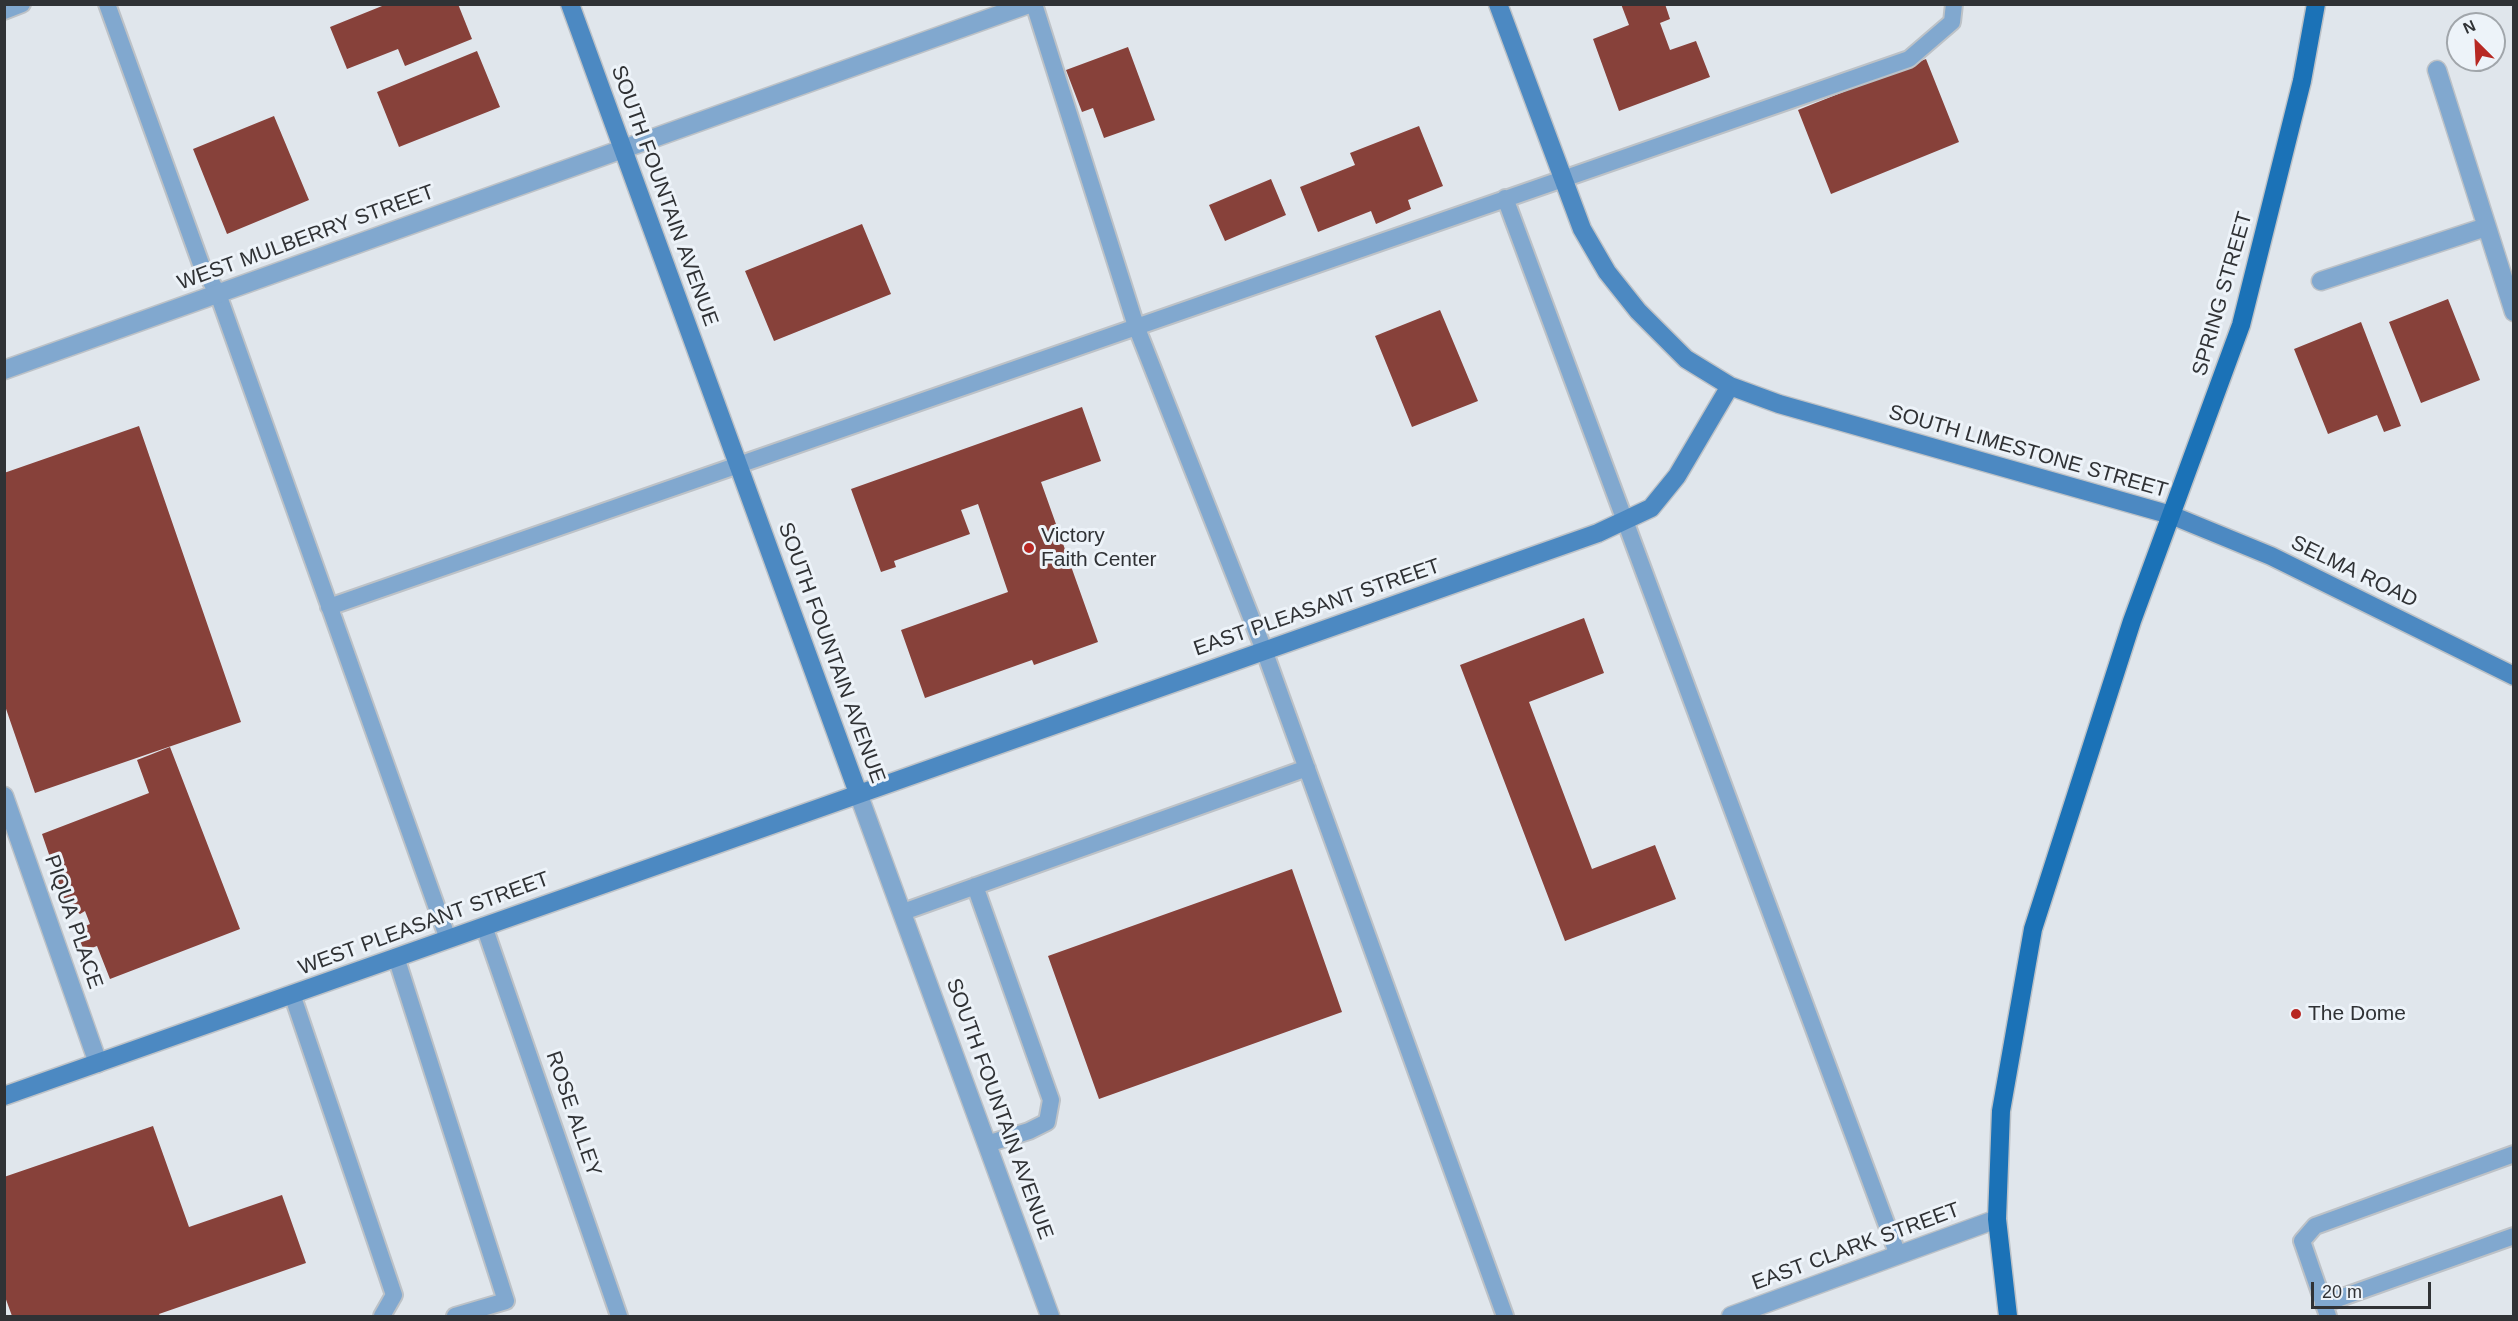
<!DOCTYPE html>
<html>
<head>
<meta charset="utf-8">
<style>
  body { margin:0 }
  #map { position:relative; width:2518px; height:1321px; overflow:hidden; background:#e0e6ec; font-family:Helvetica,sans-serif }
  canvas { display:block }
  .frame { position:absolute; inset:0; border:6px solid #303235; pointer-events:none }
  .north { position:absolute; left:2446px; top:12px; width:60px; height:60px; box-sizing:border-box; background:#edf3f9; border:2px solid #a1a6ab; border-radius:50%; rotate:336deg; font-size:16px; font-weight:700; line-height:24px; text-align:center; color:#303235 }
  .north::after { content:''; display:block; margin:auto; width:21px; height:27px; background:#b72823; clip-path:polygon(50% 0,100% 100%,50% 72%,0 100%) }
  .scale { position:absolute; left:2311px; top:1282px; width:120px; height:27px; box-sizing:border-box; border:3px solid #303235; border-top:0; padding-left:8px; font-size:18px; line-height:21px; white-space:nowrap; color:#303235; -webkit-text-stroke:4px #edf3f9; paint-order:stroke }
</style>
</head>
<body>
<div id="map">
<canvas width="2518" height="1321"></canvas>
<div class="frame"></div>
<div class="north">N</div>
<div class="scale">20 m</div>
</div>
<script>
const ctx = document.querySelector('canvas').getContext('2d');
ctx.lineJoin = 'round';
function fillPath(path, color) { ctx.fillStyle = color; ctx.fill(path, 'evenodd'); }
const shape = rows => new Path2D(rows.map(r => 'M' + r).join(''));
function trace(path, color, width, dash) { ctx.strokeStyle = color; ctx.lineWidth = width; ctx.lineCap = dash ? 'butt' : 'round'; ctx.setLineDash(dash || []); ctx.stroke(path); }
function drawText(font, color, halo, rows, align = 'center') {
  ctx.font = font + ' Helvetica,sans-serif'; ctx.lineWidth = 6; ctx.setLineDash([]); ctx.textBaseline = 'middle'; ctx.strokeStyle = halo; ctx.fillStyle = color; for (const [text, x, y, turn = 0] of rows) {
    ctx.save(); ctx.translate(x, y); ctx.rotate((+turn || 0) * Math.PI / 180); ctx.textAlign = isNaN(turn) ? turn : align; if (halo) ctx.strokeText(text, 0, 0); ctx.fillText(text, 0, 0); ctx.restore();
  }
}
fillPath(shape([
  [387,4,458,4,472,39,405,66,398,49,347,69,330,27],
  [1621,4,1665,4,1670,19,1660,23,1670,50,1696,41,1710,77,1619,111,1593,39,1629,25],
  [1128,47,1155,120,1104,138,1093,108,1082,112,1066,70],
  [477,51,500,107,399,147,377,92],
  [1926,59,1959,142,1831,194,1798,110],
  [274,116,309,200,227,234,193,149],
  [1419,126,1443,186,1408,200,1411,209,1376,224,1371,211,1318,232,1300,187,1355,165,1350,153],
  [1271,179,1286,215,1225,241,1209,205],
  [862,224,891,294,774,341,745,271],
  [2448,299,2480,380,2421,403,2389,322],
  [1440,310,1478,401,1412,427,1375,336],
  [2361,322,2401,426,2384,432,2377,415,2328,434,2294,349],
  [1082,407,1101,461,1041,482,1098,642,1034,665,1032,660,925,698,901,630,1008,592,978,504,961,510,970,534,894,561,896,567,881,572,851,489],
  [139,426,241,722,35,793,4,703,4,473],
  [1584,618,1604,673,1529,702,1592,869,1655,845,1676,899,1565,941,1460,665],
  [170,747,240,929,110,979,97,946,84,951,76,930,90,924,85,911,80,914,66,904,42,834,149,793,137,760],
  [1292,869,1342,1012,1099,1099,1048,956],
  [153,1126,189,1227,282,1195,306,1263,159,1314,160,1316,12,1316,4,1294,4,1177]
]), '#87413a');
const lane = shape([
  [107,4,201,264,218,294,448,939],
  [1034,4,1136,326,1264,650,1505,1316],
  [4,11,22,4],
  [1505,198,1898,1255],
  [329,607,1909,59,1952,22,1954,4],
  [975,886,1051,1100,1047,1122,1029,1131,987,1144],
  [903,912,1307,768],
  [484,926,619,1316],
  [396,957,506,1301,455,1316],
  [292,994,394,1295,382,1316],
  [2323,1304,2514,1236],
  [2328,1316,2302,1241,2315,1226,2514,1154]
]);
const street = shape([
  [2437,70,2514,312],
  [2321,281,2486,227],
  [4,370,1029,4],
  [858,793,1050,1316],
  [4,796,98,1063],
  [1731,1316,1997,1219]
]);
const secondary = shape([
  [570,4,858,793],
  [1498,4,1582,229,1607,272,1638,311,1686,359,1730,386,1779,404,2171,515,2271,556,2514,676],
  [4,1096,1598,533,1651,508,1677,476,1730,386]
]);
const primary = shape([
  [2008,1316,1997,1219,2001,1111,2033,929,2132,621,2241,325,2302,81,2316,4]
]);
trace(lane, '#bdc2c7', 20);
trace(street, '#bdc2c7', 21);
trace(secondary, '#bdc2c7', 21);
trace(primary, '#bdc2c7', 21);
trace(lane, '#81a8cf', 16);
trace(street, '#81a8cf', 18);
trace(secondary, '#4c89c2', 18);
trace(primary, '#1b72b7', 18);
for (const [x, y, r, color] of [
  [1029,548,6,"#b72823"],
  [2296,1014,6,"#b72823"]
]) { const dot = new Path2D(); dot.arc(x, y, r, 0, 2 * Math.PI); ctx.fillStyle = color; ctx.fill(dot); trace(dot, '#edf3f9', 2); }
drawText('21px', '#303235', '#edf3f9', [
  ["SOUTH FOUNTAIN AVENUE",664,196,70],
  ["WEST MULBERRY STREET",306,238,-20],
  ["SPRING STREET",2223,294,-74],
  ["SOUTH LIMESTONE STREET",2028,452,16],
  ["SELMA ROAD",2354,572,26],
  ["EAST PLEASANT STREET",1317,608,-19],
  ["SOUTH FOUNTAIN AVENUE",831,653,70],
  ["PIQUA PLACE",73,922,71],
  ["WEST PLEASANT STREET",424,924,-20],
  ["SOUTH FOUNTAIN AVENUE",999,1109,70],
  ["ROSE ALLEY",573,1114,71],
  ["EAST CLARK STREET",1856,1247,-20]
]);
drawText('21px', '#303235', '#edf3f9', [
  ["Victory",1041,536],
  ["Faith Center",1041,560],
  ["The Dome",2308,1014]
], 'left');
</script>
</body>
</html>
